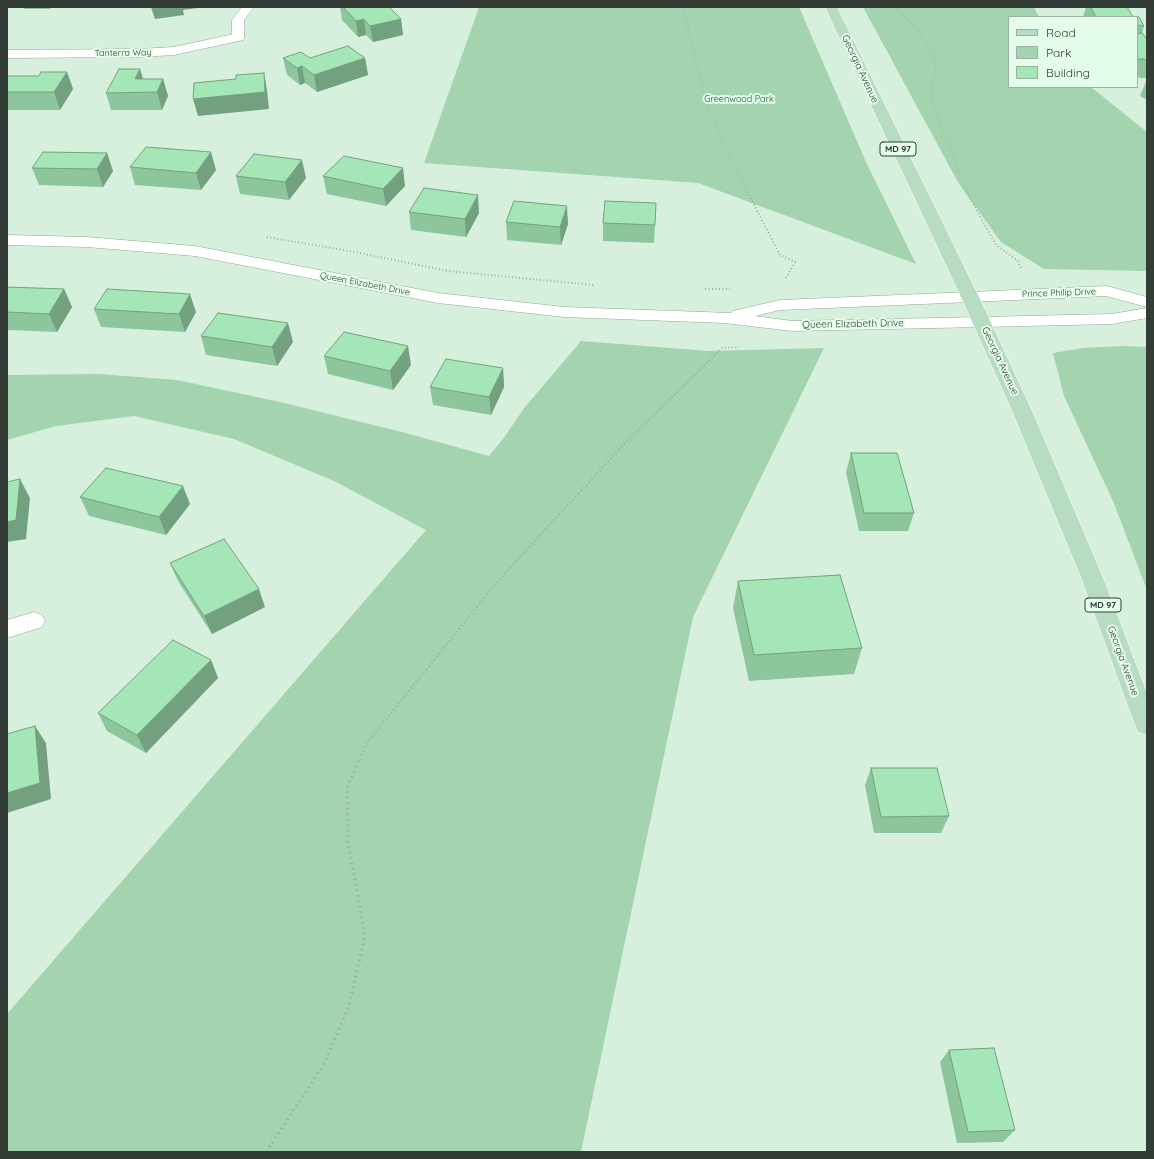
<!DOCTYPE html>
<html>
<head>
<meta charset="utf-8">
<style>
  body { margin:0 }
  #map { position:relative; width:1154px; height:1159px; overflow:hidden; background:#d7f0dd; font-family:Quicksand,sans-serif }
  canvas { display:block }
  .frame { position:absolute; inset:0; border:8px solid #333c35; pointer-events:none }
  .legend { position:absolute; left:1008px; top:16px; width:130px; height:72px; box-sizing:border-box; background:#e4fdea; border:1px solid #9db0a2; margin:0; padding:5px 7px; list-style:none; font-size:12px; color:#333c35 }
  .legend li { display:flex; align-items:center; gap:8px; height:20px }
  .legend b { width:20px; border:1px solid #9db0a2 }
</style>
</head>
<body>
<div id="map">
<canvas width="1154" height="1159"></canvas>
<div class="frame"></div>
<ul class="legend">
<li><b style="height:5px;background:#b7dcc1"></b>Road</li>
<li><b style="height:11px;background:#a3d3af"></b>Park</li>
<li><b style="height:11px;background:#a4e6b6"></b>Building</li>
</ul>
</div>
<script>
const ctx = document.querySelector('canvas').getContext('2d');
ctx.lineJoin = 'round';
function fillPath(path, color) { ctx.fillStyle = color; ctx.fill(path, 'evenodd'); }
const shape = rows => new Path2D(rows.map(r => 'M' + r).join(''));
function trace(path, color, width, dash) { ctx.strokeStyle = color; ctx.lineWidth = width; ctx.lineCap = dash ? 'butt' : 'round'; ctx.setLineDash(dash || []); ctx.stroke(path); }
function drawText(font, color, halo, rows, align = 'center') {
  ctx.font = font + ' Quicksand,sans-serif'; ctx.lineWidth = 4; ctx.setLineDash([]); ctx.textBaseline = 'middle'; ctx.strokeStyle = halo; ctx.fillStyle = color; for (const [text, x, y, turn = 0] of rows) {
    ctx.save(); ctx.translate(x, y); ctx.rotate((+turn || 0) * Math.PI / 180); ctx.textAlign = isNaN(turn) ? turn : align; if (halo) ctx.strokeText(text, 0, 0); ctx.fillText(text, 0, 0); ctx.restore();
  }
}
fillPath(shape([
  [479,7,799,7,866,162,916,264,698,183,424,163],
  [863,7,1034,7,1039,17,1009,17,1009,87,1091,87,1147,132,1147,271,1044,269,1001,242,959,184],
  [581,341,709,351,824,348,693,617,581,1152,7,1152,7,1014,426,530,334,481,234,439,134,416,56,426,7,440,7,375,99,374,177,380,280,402,402,432,489,456,503,439,525,407],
  [1123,346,1147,347,1147,590,1113,501,1064,396,1053,353,1083,348]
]), '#a3d3af');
const service = shape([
  [242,7,254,7,244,20,244,37,243,40,238,41,233,40,232,37,232,20,242,7]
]);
const minor = shape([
  [238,33,243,34,244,37,243,40,174,55,139,57,7,58,7,50,139,49,174,47,238,33],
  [7,235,87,237,195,246,438,293,564,307,731,313,733,311,780,300,970,292,976,293,979,297,976,301,970,302,780,310,755,316,792,321,982,317,988,318,991,322,988,326,982,327,792,331,725,323,564,317,438,303,195,256,87,247,7,245,7,235],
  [34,612,42,615,45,621,42,627,7,638,7,620,34,612]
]);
const tertiary = shape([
  [1107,286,1147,297,1147,307,1106,296,970,302,964,301,961,297,964,293,970,292,1107,286],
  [1147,308,1147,318,1112,324,982,327,976,326,973,322,976,318,982,317,1112,314,1147,308]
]);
const primary = shape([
  [825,7,837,7,979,297,1033,413,1104,580,1147,693,1147,735,1138,732,1135,725,1082,580,1013,413,961,297,825,7]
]);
trace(service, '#90a796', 1);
trace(minor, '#90a796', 1);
trace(tertiary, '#90a796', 1);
trace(primary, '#fff', 1);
trace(shape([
  [683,7,705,98,723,144,750,196],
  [896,7,919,33,931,51,936,63,931,95,939,120,969,196]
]), '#9cafa1', 1.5, [0.5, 2]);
trace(shape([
  [749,195,780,255,795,262,786,278],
  [968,195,996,245,1018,261,1021,269],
  [267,237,355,252,448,271,594,285],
  [705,289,730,289],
  [624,444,722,348,739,347]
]), '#9cafa1', 2, [1, 2.5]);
trace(shape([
  [360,759,366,744,498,581,625,443]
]), '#9cafa1', 2.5, [1, 3]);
trace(shape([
  [266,1152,324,1064,349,1006,365,935,348,843,347,788,360,758]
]), '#9cafa1', 3, [1.5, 4]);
fillPath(service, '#fff');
fillPath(minor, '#fff');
fillPath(tertiary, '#fff');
fillPath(primary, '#b7dcc1');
fillPath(shape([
  [23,7,51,7,50,9,24,9],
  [340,7,389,7,401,19,403,35,373,42,366,35,358,37,342,20],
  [1086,7,1127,7,1133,17,1139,17,1144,26,1142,33,1147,39,1147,78,1140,78,1137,76,1137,17,1083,17],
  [283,58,365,58,368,75,317,92,305,83,300,85,287,75],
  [140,69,143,79,163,79,168,96,162,110,111,110,106,93],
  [67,72,73,89,60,110,7,110,7,76,39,76],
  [1147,79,1147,100,1140,96],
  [107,153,113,171,103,187,39,185,32,168],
  [130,167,216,170,201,190,135,185],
  [236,176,306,178,289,200,240,194],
  [323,176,405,186,386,206,327,194],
  [656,203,654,243,603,241,603,223],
  [409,212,479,213,466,237,411,230],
  [506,222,568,224,561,245,507,240],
  [7,287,64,289,72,307,57,332,7,330],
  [94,309,196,312,185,332,101,327],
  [201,336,293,342,277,366,206,355],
  [324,356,411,365,393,390,328,374],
  [503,368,504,387,491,415,433,405,430,387],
  [851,453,914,513,908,531,859,531,846,472],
  [80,497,190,504,166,535,89,516],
  [170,563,265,607,212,634,178,581],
  [738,581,862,648,854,674,749,681,733,608],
  [211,660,218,678,146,753,107,731,98,713],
  [871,768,949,816,941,833,874,833,865,785],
  [949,1050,1015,1130,1003,1142,957,1143,940,1062]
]), '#8dc69d');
fillPath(shape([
  [151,7,206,7,183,10,184,15,155,19],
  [364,19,366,35,358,37,356,21],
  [401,19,403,35,373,42,370,26],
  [365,58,368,75,317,92,314,75],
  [302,66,305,83,300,85,297,68],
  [140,69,145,86,135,79],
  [67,72,73,89,60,110,54,92],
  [264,73,267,90,269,109,198,116,193,99],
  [163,79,168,96,162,110,157,92],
  [211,152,216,170,201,190,196,173],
  [107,153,113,171,103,187,97,169],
  [302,160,306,178,289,200,285,182],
  [403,168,405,186,386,206,383,189],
  [478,195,479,213,466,237,465,219],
  [567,206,568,224,561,245,560,227],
  [64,289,72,307,57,332,49,314],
  [190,294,196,312,185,332,179,314],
  [288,323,293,342,277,366,272,347],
  [408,346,411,365,393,390,390,371],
  [503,368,504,387,491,415,489,397],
  [20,479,30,498,26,539,7,542,7,522],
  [183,486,190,504,166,535,159,517],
  [259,589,265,607,212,634,204,616],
  [211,660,218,678,146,753,137,735],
  [35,726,46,743,51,799,7,813,7,793]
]), '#73a17f');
const building = shape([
  [343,7,389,7,401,19,370,26,364,19,356,21,343,7],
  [1091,7,1127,7,1133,17,1139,17,1144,26,1137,25,1137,17,1096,17,1091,7],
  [1142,33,1147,39,1147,61,1146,61,1144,59,1137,59,1137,34,1142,33],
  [348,46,365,58,314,75,302,66,297,68,283,58,301,52,310,58,348,46],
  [119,69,140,69,135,79,163,79,157,92,106,93,119,69],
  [41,72,67,72,54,92,7,92,7,76,39,76,41,72],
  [264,73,265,92,193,99,194,83,236,79,236,75,264,73],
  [146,147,211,152,196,173,130,167,146,147],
  [43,152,107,153,97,169,32,168,43,152],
  [254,154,302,160,285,182,236,176,254,154],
  [344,156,403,168,383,189,323,176,344,156],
  [424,188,478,195,465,219,409,212,424,188],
  [514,201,567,206,560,227,506,222,514,201],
  [605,201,656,203,655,225,603,223,605,201],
  [7,287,64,289,49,314,7,312,7,287],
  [107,289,190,294,179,314,94,309,107,289],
  [218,313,288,323,272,347,201,336,218,313],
  [344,332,408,346,390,371,324,356,344,332],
  [446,359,503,368,489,397,430,387,446,359],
  [851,453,897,453,914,513,864,513,851,453],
  [106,468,183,486,159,517,80,497,106,468],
  [20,479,16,520,7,522,7,482,20,479],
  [224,539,259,589,204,616,170,563,224,539],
  [840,575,862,648,754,655,738,581,840,575],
  [173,640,211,660,137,735,98,713,173,640],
  [35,726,40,783,7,793,7,734,35,726],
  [871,768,937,768,949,816,881,817,871,768],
  [994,1048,1015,1130,968,1132,949,1050,994,1048]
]);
fillPath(building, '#a4e6b6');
trace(building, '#73a17f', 1);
drawText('9px', '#333c35', '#e4fdea', [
  ["Tanterra Way",123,53,-1],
  ["Queen Elizabeth Drive",365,284,11],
  ["Prince Philip Drive",1059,293,-2]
]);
drawText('9px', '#0c572d', '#e4fdea', [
  ["Greenwood Park",739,99]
]);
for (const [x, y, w] of [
  [898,149,36],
  [1103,605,36]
]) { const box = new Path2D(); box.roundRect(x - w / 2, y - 7, w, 14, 3); ctx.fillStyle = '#e4fdea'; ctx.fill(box); trace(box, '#333c35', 1); }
drawText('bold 9px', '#333c35', null, [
  ["MD 97",898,149],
  ["MD 97",1103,605]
]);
drawText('10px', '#333c35', '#e4fdea', [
  ["Georgia Avenue",860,69,65],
  ["Queen Elizabeth Drive",853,324,-1],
  ["Georgia Avenue",1000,361,65],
  ["Georgia Avenue",1123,661,70]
]);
</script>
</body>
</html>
